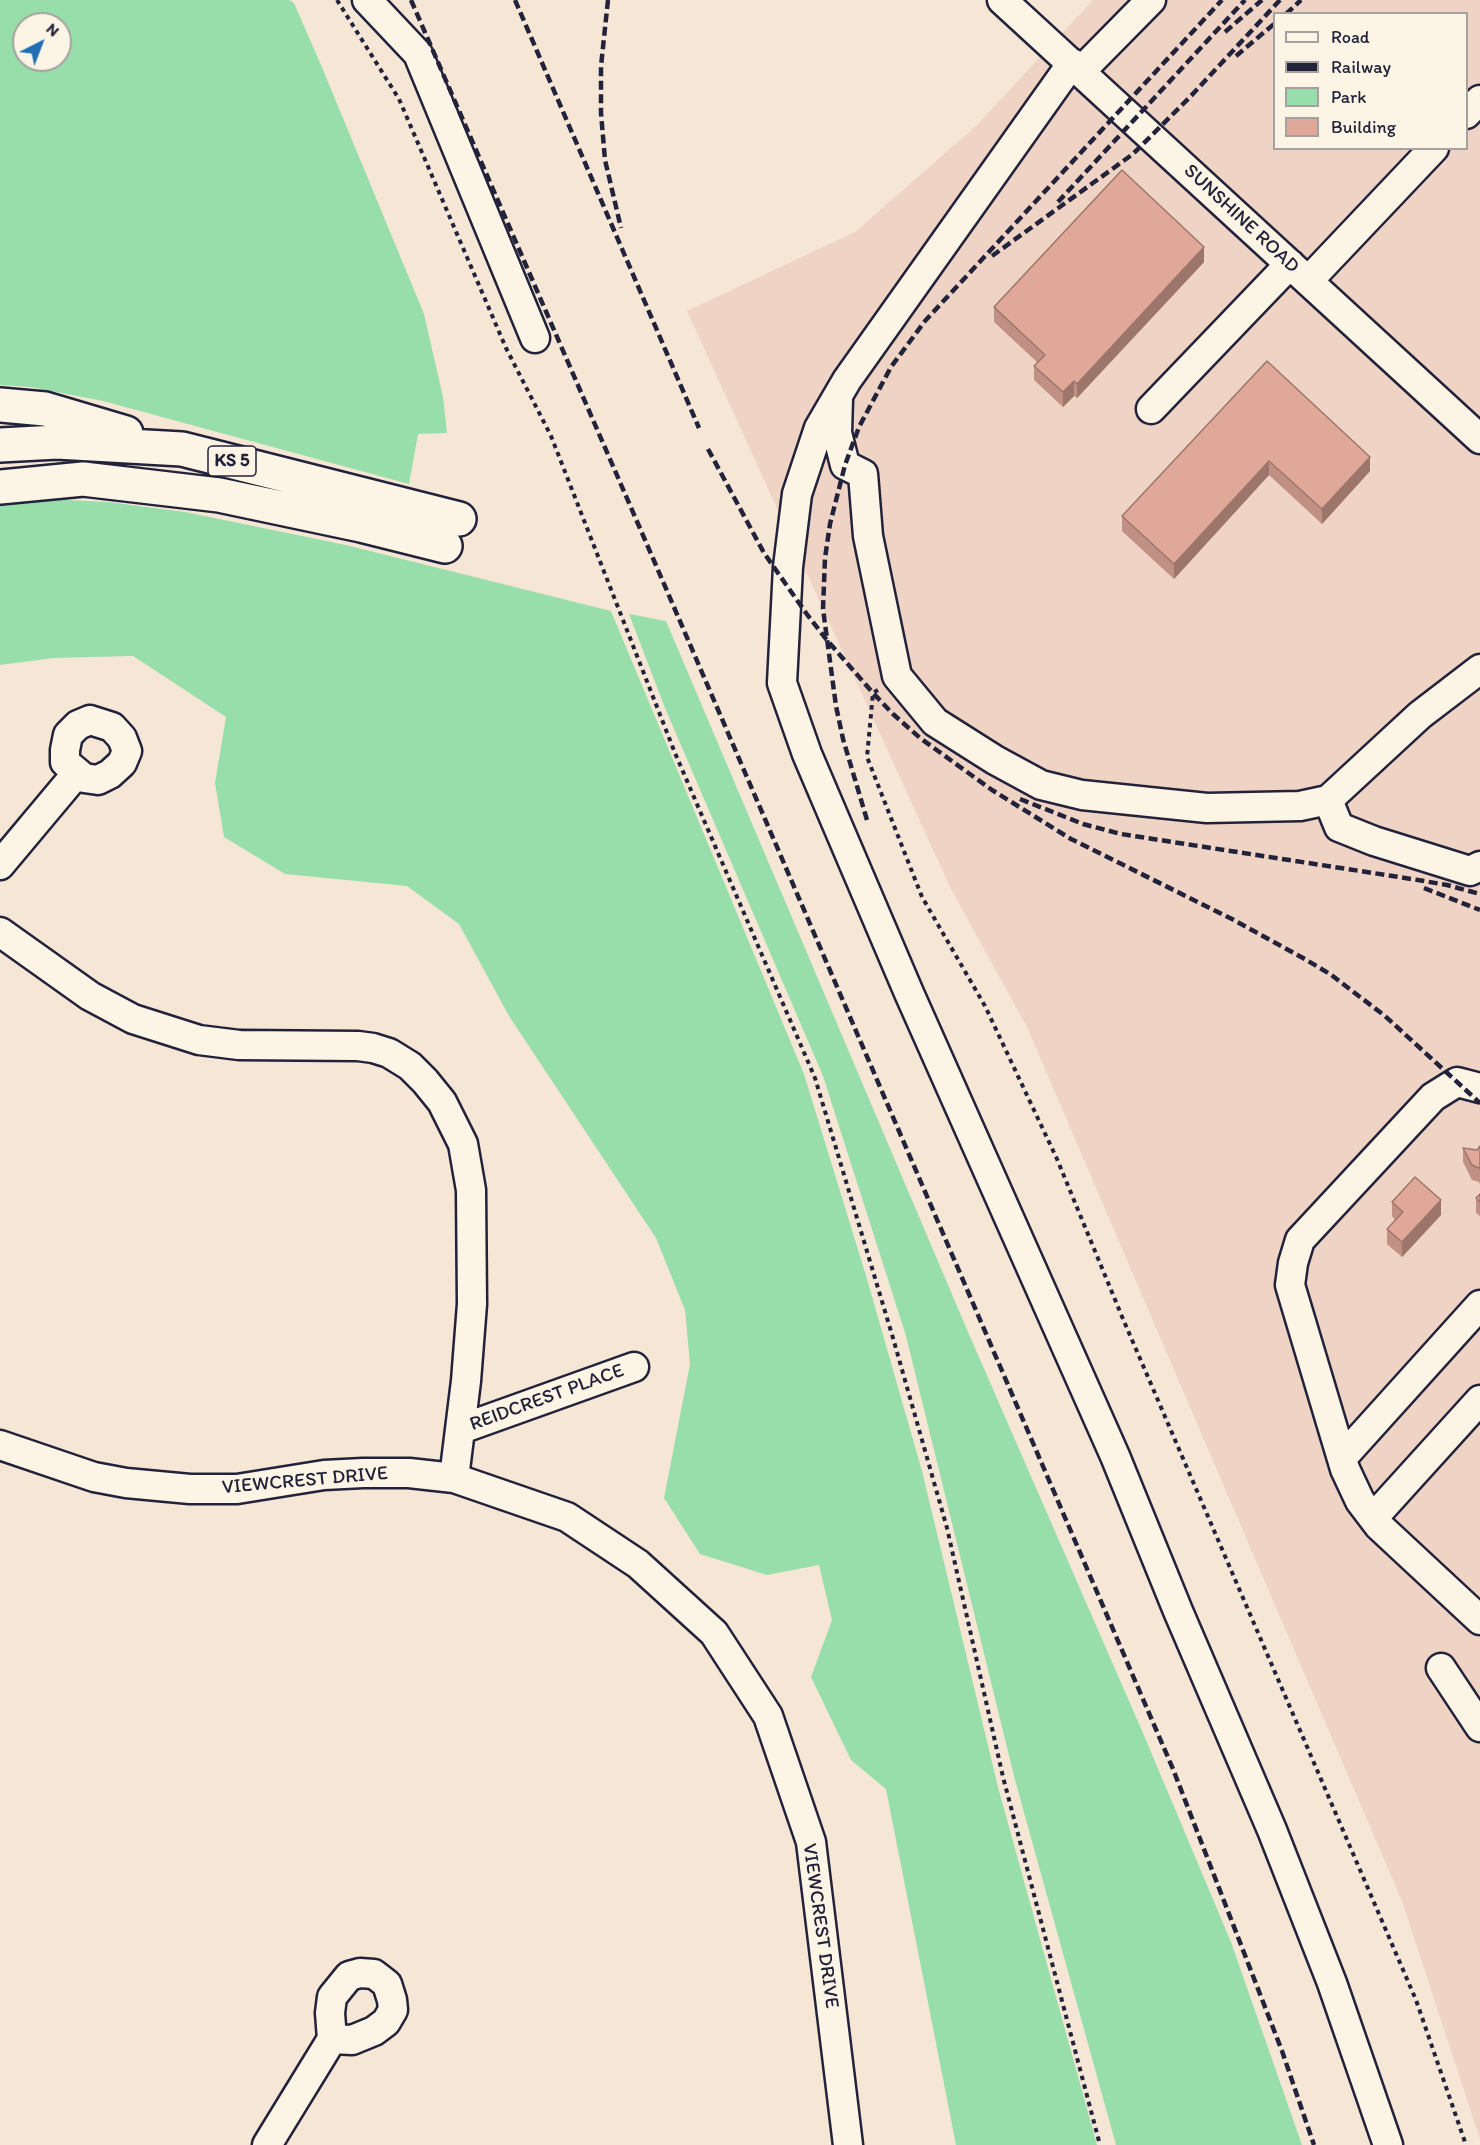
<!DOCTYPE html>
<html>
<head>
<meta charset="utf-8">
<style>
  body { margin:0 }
  #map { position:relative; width:1480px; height:2145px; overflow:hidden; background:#f6e6d6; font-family:Itim,sans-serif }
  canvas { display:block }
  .legend { position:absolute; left:1273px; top:12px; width:195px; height:138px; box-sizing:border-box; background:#fcf5e5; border:2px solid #a5a1a1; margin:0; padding:8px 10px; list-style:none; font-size:18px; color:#22223b }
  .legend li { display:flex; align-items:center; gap:12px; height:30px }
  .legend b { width:30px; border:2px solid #a5a1a1 }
  .north { position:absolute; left:12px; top:12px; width:60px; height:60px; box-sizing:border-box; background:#fcf5e5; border:2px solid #a5a1a1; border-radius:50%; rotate:42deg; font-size:16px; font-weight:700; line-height:24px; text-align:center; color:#22223b }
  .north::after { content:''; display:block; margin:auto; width:21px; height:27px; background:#1f6fb2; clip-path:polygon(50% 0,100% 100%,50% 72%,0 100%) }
</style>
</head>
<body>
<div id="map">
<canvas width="1480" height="2145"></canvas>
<ul class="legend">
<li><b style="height:8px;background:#fcf5e5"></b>Road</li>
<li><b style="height:8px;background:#22223b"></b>Railway</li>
<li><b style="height:16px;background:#98deab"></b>Park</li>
<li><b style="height:16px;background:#e0a899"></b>Building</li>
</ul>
<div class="north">N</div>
</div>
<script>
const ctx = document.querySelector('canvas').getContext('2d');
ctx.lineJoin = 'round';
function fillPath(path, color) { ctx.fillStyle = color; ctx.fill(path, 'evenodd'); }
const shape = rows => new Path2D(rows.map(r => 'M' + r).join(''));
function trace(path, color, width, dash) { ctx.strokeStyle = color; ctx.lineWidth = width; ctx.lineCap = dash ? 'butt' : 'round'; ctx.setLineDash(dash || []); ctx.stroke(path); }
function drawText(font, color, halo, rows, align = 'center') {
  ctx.font = font + ' Itim,sans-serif'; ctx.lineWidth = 6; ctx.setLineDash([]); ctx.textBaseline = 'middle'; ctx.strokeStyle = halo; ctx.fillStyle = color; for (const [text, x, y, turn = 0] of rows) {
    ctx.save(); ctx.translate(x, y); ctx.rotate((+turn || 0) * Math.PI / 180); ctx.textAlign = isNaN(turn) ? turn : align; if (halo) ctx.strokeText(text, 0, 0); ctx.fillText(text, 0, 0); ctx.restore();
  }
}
fillPath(shape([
  [1093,0,1480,0,1480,2139,1402,1901,1027,1027,951,889,687,311,855,232,976,126],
  [1274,14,1466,14,1466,148,1274,148]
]), '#efd3c4');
fillPath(shape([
  [0,0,289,0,294,3,321,65,424,314,443,397,447,433,418,434,409,484,103,401,31,387,0,385],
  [24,24,60,24,60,60,24,60],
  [46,499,108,502,185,512,346,545,611,611,804,1074,867,1279,922,1471,998,1787,1097,2145,956,2145,886,1789,851,1760,811,1677,832,1620,819,1565,767,1575,700,1554,664,1498,690,1364,685,1310,656,1238,509,1016,459,924,407,886,285,874,224,837,215,783,226,717,133,656,54,658,0,665,0,502],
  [629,614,666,621,968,1332,1143,1733,1231,1942,1302,2145,1116,2145,1015,1780,906,1336,823,1076,665,708]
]), '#98deab');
const minor = shape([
  [367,0,418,54,535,338],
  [1002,0,1480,439],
  [1072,63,847,380,819,428,797,494,788,567,782,683,807,754,909,993,1115,1456,1178,1611,1272,1830,1332,1983,1388,2145],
  [1081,71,1151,0],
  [1466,114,1480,100],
  [1308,281,1434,148],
  [838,398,837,433,845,465,863,474,868,536,897,676,935,722,995,760,1041,785,1082,795,1207,808,1300,806,1328,800],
  [1151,409,1290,264],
  [1480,669,1420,715,1328,800,1339,827,1374,841,1470,871,1480,866],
  [90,720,112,727,122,738,127,751,122,763,110,774,98,780,84,778,65,762,65,750,68,735,78,725,90,720],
  [0,865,77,773],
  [0,932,90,996,133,1019,199,1040,239,1045,358,1046,373,1048,389,1053,410,1066,425,1081,442,1102,463,1144,471,1190,472,1304,466,1381,454,1478],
  [1480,1088,1457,1082,1433,1097,1300,1240,1293,1263,1290,1285,1345,1469,1360,1501,1379,1526,1480,1620],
  [461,1429,634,1367],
  [0,1445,94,1477,126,1483,190,1489,237,1489,324,1475,363,1473,409,1473,454,1478,567,1517,638,1564,714,1633,768,1716,811,1842,848,2145],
  [1342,1458,1480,1305],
  [1373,1518,1480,1400],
  [1441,1668,1480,1727],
  [360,1973,374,1974,387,1984,392,2000,393,2010,386,2022,374,2031,352,2040,332,2039,330,2013,332,1997,349,1976,360,1973],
  [267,2145,332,2039]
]);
const highway = shape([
  [0,405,45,409,126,433],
  [0,445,57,442,182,449,459,519],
  [0,487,83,479,219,495,361,525,445,546]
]);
trace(minor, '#22223b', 33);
trace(highway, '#22223b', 38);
trace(shape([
  [337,0,399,99,506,348,551,436,675,753,815,1078,893,1338,947,1528,1003,1777,1100,2145],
  [878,690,873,693,867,757,922,897,985,1006,1057,1159,1123,1319,1416,2000,1466,2145]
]), '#22223b', 4, [4.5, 4.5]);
trace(minor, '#fcf5e5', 28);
trace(highway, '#fcf5e5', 33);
trace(shape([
  [411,0,655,563,1173,1769,1282,2051,1314,2145],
  [515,0,699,428],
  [608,0,601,66,601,113,605,160,621,228],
  [1286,14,1301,0],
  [1225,32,1262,0],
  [1236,56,1274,24],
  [1058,202,1245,0],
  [992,256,1133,154,1190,97,1280,0],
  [708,449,764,553,806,613,826,639,873,693,893,714,920,738,992,790,1071,839,1232,919,1303,958,1330,974,1385,1016,1480,1103],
  [1020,799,1083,824,1121,834,1418,880,1447,885,1480,894],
  [867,820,843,739,836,706,823,609,825,558,830,524,845,465,859,427,891,367,925,321,1222,0],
  [1424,888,1480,910]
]), '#22223b', 4.5, [9, 4.5]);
fillPath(shape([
  [1204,262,1077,398,1074,396,1063,407,1034,380,1034,366,1037,362,994,322,994,307],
  [1267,361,1370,471,1322,524,1269,475,1174,579,1122,531,1122,516],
  [1480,1146,1480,1184,1479,1182,1472,1180,1463,1162,1463,1148,1477,1150],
  [1480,1194,1480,1216,1476,1213,1476,1198],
  [1392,1202,1441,1215,1402,1257,1387,1244,1387,1229,1395,1220,1392,1216]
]), '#c19084');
fillPath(shape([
  [1204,247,1204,262,1077,398,1077,384],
  [1074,381,1074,396,1063,407,1063,392],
  [1370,457,1370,471,1322,524,1322,509],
  [1269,461,1269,475,1174,579,1174,564],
  [1441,1200,1441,1215,1402,1257,1402,1242]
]), '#9d766b');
const building = shape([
  [1122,170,1204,247,1077,384,1074,381,1063,392,1034,366,1045,355,994,307,1122,170],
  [1267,361,1370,457,1322,509,1269,461,1174,564,1122,516,1267,361],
  [1480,1146,1480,1169,1479,1168,1472,1165,1463,1148,1477,1150,1480,1146],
  [1415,1177,1441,1200,1402,1242,1387,1229,1403,1212,1392,1202,1415,1177],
  [1480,1194,1480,1202,1476,1198,1480,1194]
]);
fillPath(building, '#e0a899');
trace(building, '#9d766b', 1.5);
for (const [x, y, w] of [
  [232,461,48]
]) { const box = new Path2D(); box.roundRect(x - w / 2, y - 15, w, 30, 4.5); ctx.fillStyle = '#fcf5e5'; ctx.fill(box); trace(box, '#22223b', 1.5); }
drawText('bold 18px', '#22223b', null, [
  ["KS 5",232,461]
]);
drawText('20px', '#22223b', '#fcf5e5', [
  ["SUNSHINE ROAD",1241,219,43],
  ["REIDCREST PLACE",547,1398,-20],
  ["VIEWCREST DRIVE",305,1481,-5],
  ["VIEWCREST DRIVE",820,1926,82]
]);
</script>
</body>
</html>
